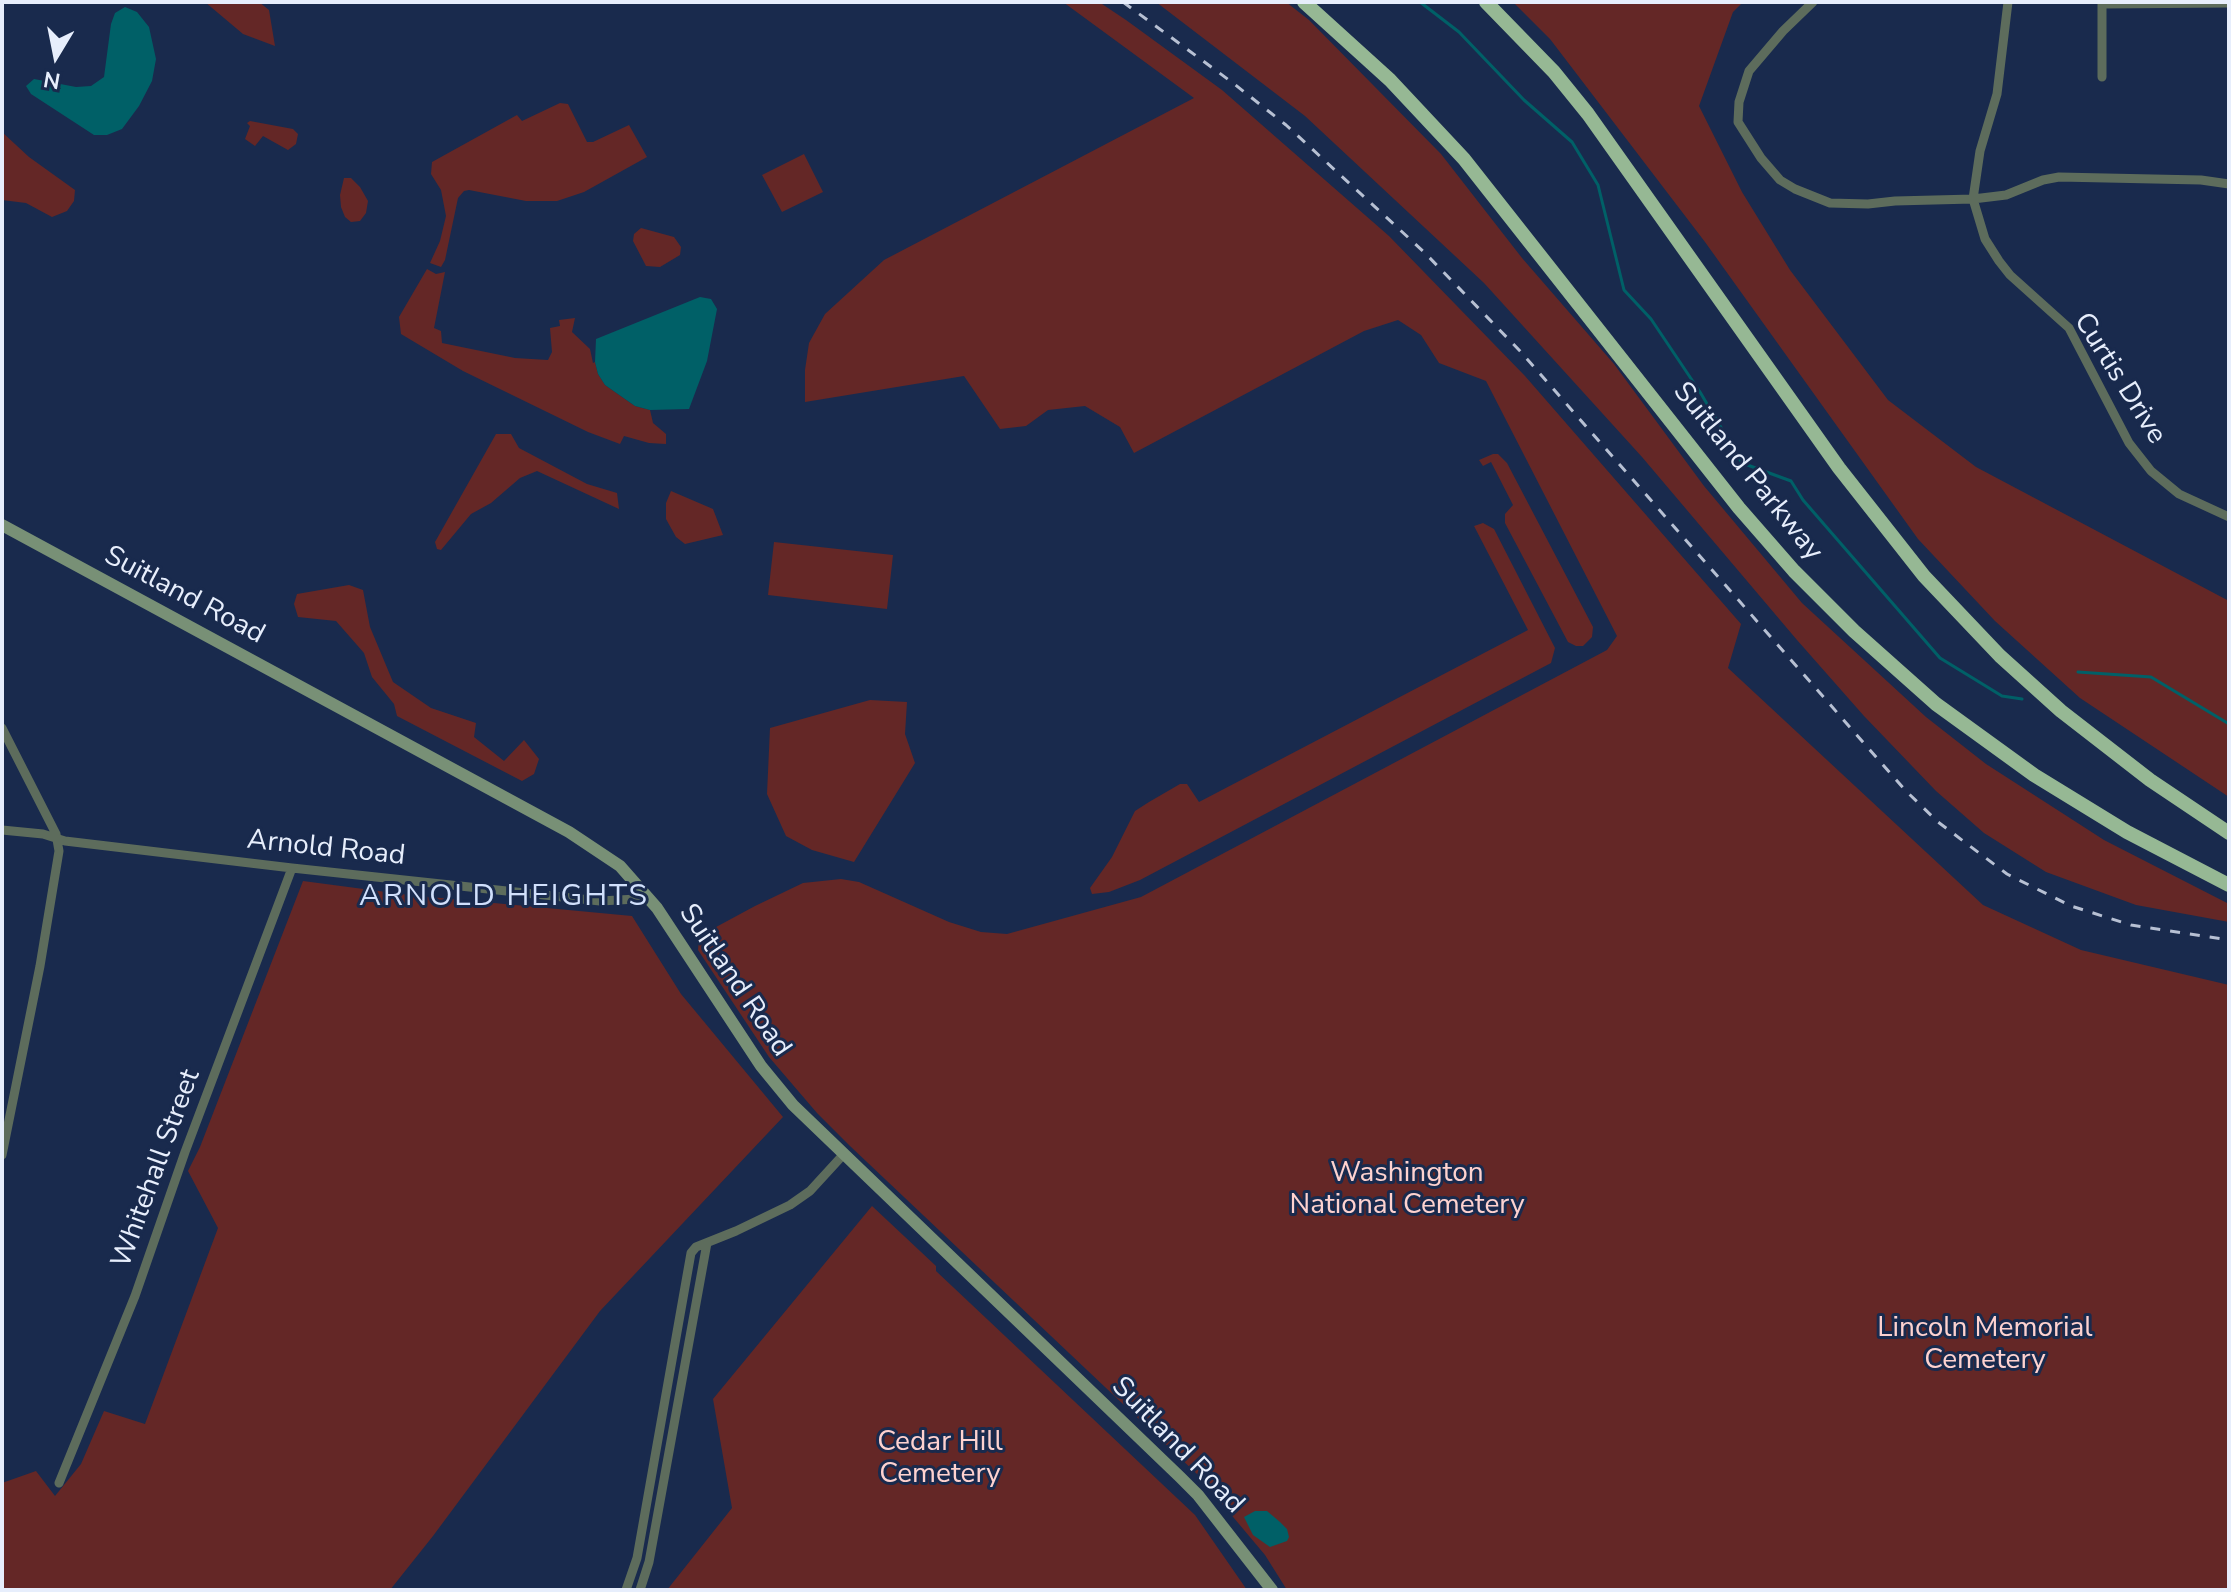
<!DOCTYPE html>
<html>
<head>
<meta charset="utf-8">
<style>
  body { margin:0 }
  #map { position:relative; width:2231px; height:1592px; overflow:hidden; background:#192a4d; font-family:"Nunito Sans",sans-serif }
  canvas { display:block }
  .frame { position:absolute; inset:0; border:4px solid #e7eefc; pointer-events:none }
  .north { position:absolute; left:16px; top:16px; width:80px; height:80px; -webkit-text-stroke:6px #192a4d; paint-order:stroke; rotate:190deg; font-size:22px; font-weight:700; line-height:32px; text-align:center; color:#e7eefc }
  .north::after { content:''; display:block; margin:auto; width:28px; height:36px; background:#e7eefc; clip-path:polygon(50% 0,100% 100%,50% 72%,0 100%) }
</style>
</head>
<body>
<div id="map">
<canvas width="2231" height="1592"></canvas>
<div class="frame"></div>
<div class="north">N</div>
</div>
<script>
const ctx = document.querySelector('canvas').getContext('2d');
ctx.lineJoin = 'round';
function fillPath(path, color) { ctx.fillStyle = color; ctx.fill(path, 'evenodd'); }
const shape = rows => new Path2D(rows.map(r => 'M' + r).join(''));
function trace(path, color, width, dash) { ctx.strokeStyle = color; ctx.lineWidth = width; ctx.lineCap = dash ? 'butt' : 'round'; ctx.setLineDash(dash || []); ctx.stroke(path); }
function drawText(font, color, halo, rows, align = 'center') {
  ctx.font = font + ' "Nunito Sans",sans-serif'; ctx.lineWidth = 6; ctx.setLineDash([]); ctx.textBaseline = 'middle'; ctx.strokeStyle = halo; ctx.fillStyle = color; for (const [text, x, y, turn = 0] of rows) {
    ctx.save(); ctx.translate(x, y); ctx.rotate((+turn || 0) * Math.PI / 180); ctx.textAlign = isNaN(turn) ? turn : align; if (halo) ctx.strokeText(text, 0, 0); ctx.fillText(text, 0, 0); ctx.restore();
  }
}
fillPath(shape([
  [205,2,259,2,269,10,275,46,243,34],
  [1063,2,1099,2,1126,20,1222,90,1389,236,1525,376,1741,624,1728,668,1983,905,2081,950,2229,985,2229,1590,1287,1590,1265,1555,1197,1474,850,1146,817,1113,769,1057,698,950,699,939,705,933,755,906,803,883,841,879,859,882,949,922,981,932,1007,934,1141,897,1607,650,1617,636,1486,381,1439,363,1421,335,1398,320,1364,331,1134,453,1120,427,1085,406,1048,410,1026,426,1000,429,964,376,805,402,805,370,809,343,825,314,884,260,1194,98],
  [1156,2,1286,2,1309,20,1441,154,1522,258,1614,364,1704,486,1802,603,1926,717,1986,764,2104,840,2229,904,2229,922,2136,905,2046,872,1984,833,1936,791,1864,716,1797,640,1642,457,1484,283,1305,116],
  [1513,2,1743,2,1733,12,1699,106,1742,192,1790,270,1888,400,1976,467,2229,601,2229,797,2080,698,1995,621,1918,539,1705,242,1550,39],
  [560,103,568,104,587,142,593,142,629,125,647,157,584,192,557,201,526,201,469,190,464,191,458,198,445,260,441,267,430,263,440,241,446,216,441,190,431,174,432,162,517,115,522,121],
  [250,121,293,129,298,134,296,144,288,150,263,136,255,146,245,139,250,126,247,123],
  [2,132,29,157,75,190,74,201,67,211,52,217,26,203,2,200],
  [804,154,823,192,782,212,762,175],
  [344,178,351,178,360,187,368,201,366,213,360,221,351,222,345,217,341,207,340,195],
  [641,228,674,237,681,247,680,255,660,267,646,266,633,241,634,234],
  [427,269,436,274,445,272,434,328,441,331,442,343,515,358,548,360,552,352,550,328,560,326,559,320,575,318,572,332,590,349,593,363,595,362,598,374,605,385,635,406,650,410,653,423,666,434,666,444,649,443,624,436,620,444,588,432,463,371,401,334,399,317],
  [496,434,511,434,519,448,587,484,617,493,619,509,537,471,520,478,491,503,471,514,441,550,437,549,435,542],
  [1493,454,1498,454,1507,463,1593,627,1592,637,1583,646,1576,646,1568,642,1505,523,1505,514,1513,505,1491,462,1483,466,1479,460],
  [671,491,713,509,723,535,685,544,676,537,666,519,666,503],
  [1483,523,1494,529,1555,648,1551,663,1140,880,1109,892,1092,894,1090,888,1112,857,1135,811,1149,802,1180,784,1187,784,1199,802,1528,630,1474,526],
  [774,542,893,555,887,609,768,595],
  [349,585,363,590,370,627,393,682,431,708,476,723,474,737,504,761,524,740,539,759,534,774,522,781,397,716,394,704,372,677,364,653,336,621,298,617,294,604,297,594],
  [870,700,907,702,905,734,915,763,854,862,812,850,786,836,767,794,770,728],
  [303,881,409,895,632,916,681,994,783,1117,600,1311,433,1536,390,1590,2,1590,2,1483,36,1471,55,1496,81,1464,104,1411,145,1424,218,1228,188,1171,200,1147],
  [872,1206,936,1266,936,1271,1195,1515,1247,1590,667,1590,732,1508,713,1399]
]), '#642726');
fillPath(shape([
  [125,7,137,12,149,27,156,59,152,81,139,106,122,129,107,135,94,135,31,94,26,86,34,79,76,87,91,86,104,77,111,24,115,13],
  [700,297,711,299,717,309,707,361,689,409,650,410,635,406,605,385,598,374,595,362,596,339],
  [1255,1511,1267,1511,1280,1522,1287,1529,1289,1537,1287,1541,1270,1547,1253,1535,1244,1517]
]), '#006067');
trace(shape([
  [1420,2,1459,32,1524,100,1572,142,1598,185,1624,290,1651,319,1700,392,1742,463,1791,481,1803,500,1940,658,2002,696,2022,699],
  [2078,672,2151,677,2229,724]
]), '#006067', 3);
trace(shape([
  [1813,2,1783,31,1749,71,1739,102,1738,122,1761,158,1780,180,1795,189,1830,203,1868,204,1895,201,1973,199,1980,151,1997,94,2008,2],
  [2102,4,2229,3],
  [2102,77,2102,2],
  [2229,184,2201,180,2059,177,2043,180,2006,195,1973,199,1985,239,1999,261,2010,275,2069,328,2129,443,2151,471,2179,494,2229,517],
  [2,728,56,834,59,851,40,966,2,1155],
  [2,830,43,834,65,841,292,868,600,901,637,899,645,893],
  [59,1483,135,1296,185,1152,292,868],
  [626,1590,637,1558,691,1253,696,1247,736,1231,790,1205,810,1191,843,1155],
  [640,1590,649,1562,707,1243]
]), '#5d6c5c', 9);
trace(shape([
  [2,525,569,832,620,866,657,908,761,1066,793,1105,1180,1477,1198,1495,1272,1590]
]), '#789076', 12);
trace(shape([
  [1304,2,1390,80,1464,159,1739,508,1794,571,1854,631,1936,704,2034,775,2127,832,2229,885],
  [1486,2,1554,72,1588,114,1839,468,1924,576,2000,656,2061,711,2150,780,2229,833]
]), '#96b894', 14);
trace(shape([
  [1123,2,1233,83,1286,125,1424,252,1520,351,1905,790,1938,822,2007,874,2071,906,2131,925,2229,940]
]), '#b7c0d3', 3, [10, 10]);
drawText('28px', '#e7eefc', '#192a4d', [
  ["Curtis Drive",2119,379,58],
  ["Suitland Parkway",1747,472,51],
  ["Suitland Road",184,596,28],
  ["Arnold Road",326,849,6],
  ["Suitland Road",734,981,56],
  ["Whitehall Street",157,1169,-70],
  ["Suitland Road",1177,1446,46]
]);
drawText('28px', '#fed2cf', '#192a4d', [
  ["Washington",1407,1174],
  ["National Cemetery",1407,1206],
  ["Lincoln Memorial",1985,1329],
  ["Cemetery",1985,1361],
  ["Cedar Hill",940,1443],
  ["Cemetery",940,1475]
]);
ctx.letterSpacing = '2px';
drawText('30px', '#d1e0fc', '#192a4d', [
  ["ARNOLD HEIGHTS",504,898]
]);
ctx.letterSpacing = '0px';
</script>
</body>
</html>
